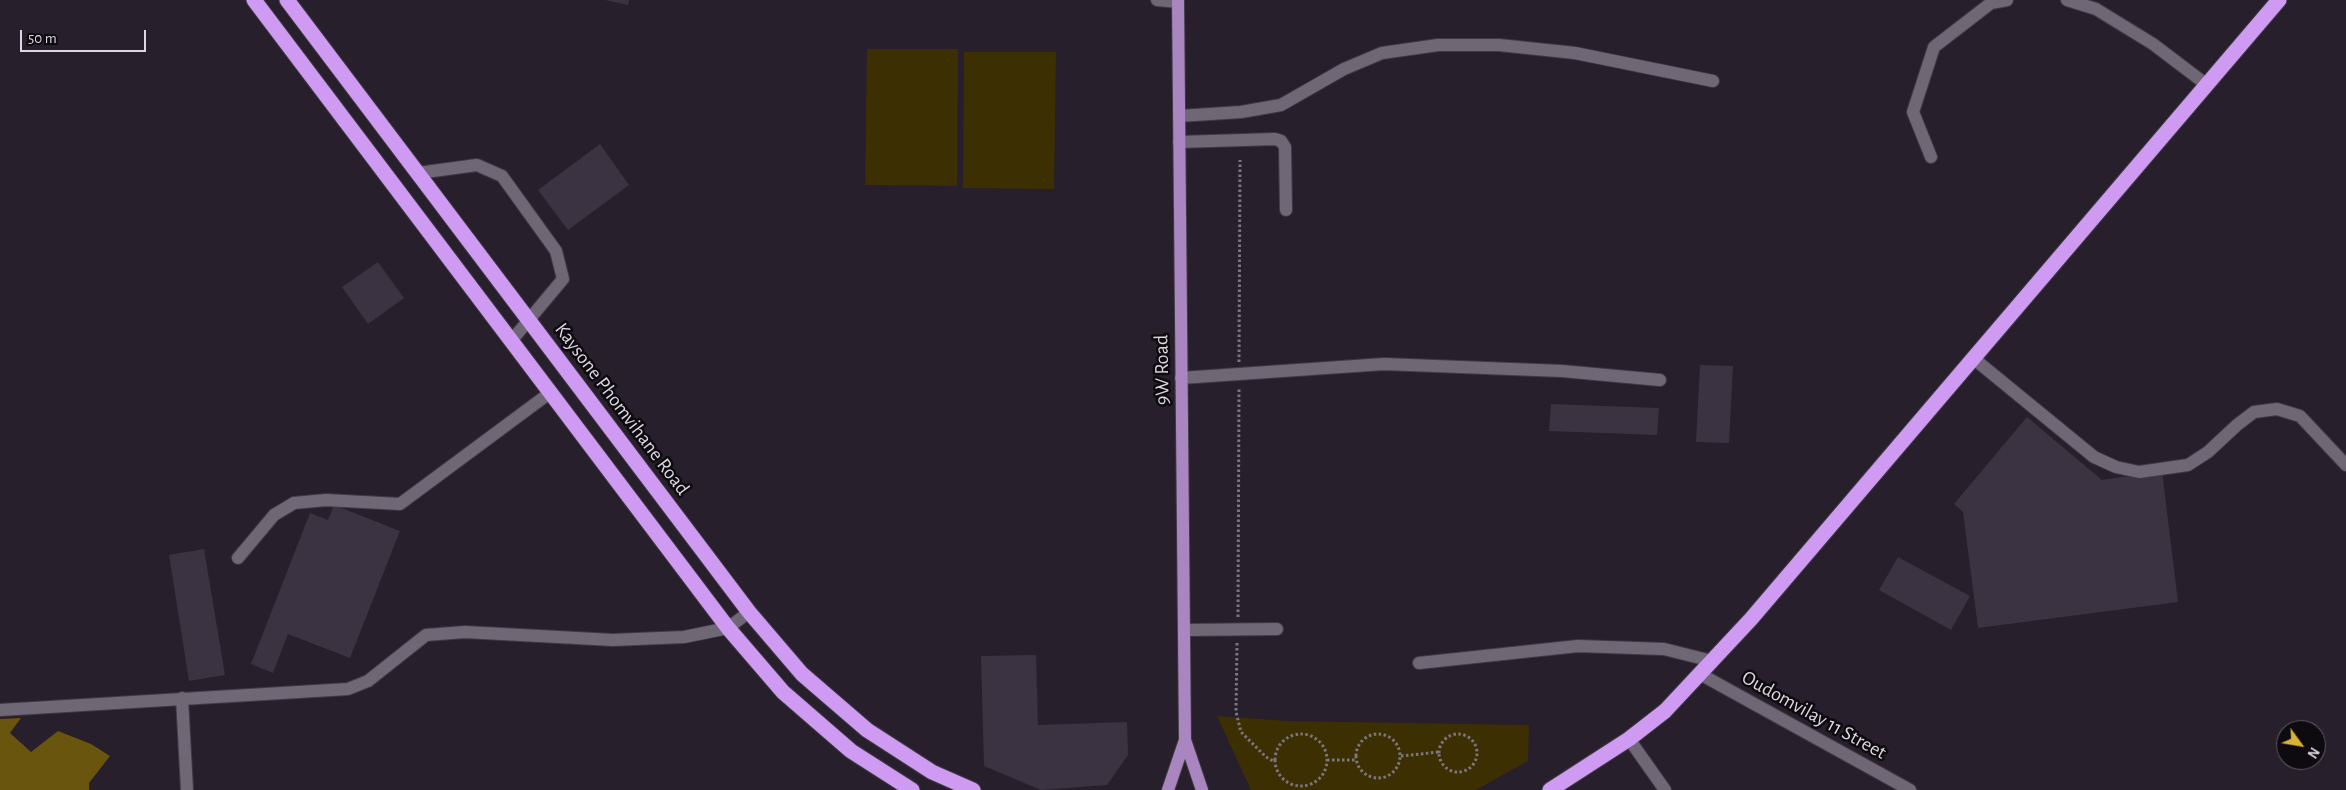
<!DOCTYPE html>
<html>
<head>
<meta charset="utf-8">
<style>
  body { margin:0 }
  #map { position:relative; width:2346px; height:790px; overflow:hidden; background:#271f2c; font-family:"Alegreya Sans",sans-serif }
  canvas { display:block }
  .north { position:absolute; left:2276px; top:720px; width:50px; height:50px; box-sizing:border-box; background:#0e0b10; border:1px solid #605d63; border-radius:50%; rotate:122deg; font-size:14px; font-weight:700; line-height:20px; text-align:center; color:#dcd7e0 }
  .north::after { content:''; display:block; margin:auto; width:18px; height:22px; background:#d9b334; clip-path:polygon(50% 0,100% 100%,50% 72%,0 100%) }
  .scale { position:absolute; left:20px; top:30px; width:126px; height:22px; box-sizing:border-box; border:2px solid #dcd7e0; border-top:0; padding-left:6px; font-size:15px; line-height:18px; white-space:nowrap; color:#dcd7e0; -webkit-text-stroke:4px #0e0b10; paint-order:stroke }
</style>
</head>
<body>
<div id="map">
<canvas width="2346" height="790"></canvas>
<div class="north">N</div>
<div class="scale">50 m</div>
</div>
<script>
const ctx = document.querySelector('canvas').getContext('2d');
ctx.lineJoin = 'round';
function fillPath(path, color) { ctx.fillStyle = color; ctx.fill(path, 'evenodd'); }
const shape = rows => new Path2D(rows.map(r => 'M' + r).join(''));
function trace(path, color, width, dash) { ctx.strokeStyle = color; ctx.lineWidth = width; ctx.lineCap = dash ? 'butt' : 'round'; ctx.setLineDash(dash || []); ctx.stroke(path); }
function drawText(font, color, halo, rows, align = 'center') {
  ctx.font = font + ' "Alegreya Sans",sans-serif'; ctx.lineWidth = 5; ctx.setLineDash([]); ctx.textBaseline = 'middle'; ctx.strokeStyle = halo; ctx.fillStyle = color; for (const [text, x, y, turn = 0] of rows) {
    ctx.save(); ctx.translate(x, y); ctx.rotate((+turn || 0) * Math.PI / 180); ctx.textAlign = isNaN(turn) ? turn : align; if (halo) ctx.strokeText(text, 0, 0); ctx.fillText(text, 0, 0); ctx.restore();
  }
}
fillPath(shape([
  [867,49,958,49,957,186,865,185],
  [964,52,1056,52,1054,189,963,188],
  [1217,716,1288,721,1529,725,1528,761,1476,790,1251,790]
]), '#3c2f02');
fillPath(shape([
  [21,718,10,733,31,752,58,731,91,744,110,756,89,783,89,790,0,790,0,719]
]), '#69550e');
fillPath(shape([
  [605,0,629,0,628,5],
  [600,144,629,185,568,230,538,190],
  [378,262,404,298,368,324,342,287],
  [1700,365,1733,366,1729,443,1696,442],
  [1551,404,1659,408,1657,435,1549,431],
  [2027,417,2102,480,2162,471,2178,602,1978,628,1963,512,1954,504],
  [334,505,400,531,350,658,288,634,273,673,251,664,310,513,328,520],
  [204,549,225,675,189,681,169,555],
  [1898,557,1970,596,1951,630,1879,590],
  [1036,655,1038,725,1127,722,1128,755,1107,785,1041,790,984,766,981,656]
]), '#3b3341');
const minor = shape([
  [1157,0,1178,2],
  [2067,0,2096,9,2153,44,2207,85],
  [1179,116,1241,112,1281,105,1344,69,1382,53,1438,45,1499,45,1575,53,1713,81],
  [1179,142,1275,139,1281,141,1285,147,1286,210],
  [1931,157,1913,112,1934,47,1991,3,2007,0],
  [418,173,477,165,502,176,556,251,563,279,512,340],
  [1973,358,2094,457,2116,467,2139,472,2188,465,2208,452,2237,425,2254,412,2277,409,2300,416,2346,465],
  [1181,378,1384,364,1562,371,1660,380],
  [238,558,274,515,294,503,326,500,400,504,551,392],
  [1184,630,1277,629],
  [1419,663,1578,646,1664,649,1712,661],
  [1700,674,1910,790],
  [182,698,187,790],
  [0,710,348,689,368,681,426,635,465,632,613,640,684,637,728,628,749,612],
  [1629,739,1665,790]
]);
const major = shape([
  [1178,0,1185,740,1202,790],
  [1168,790,1185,740]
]);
const highway = shape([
  [254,0,728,628,783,692,851,751,912,790],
  [287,0,749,612,802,674,867,730,932,772,973,790],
  [1550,790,1629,739,1665,711,1751,619,2279,0]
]);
trace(minor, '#413a45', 14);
trace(major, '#413a45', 14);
trace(highway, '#413a45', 17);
trace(shape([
  [1239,362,1240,160],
  [1238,617,1239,388],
  [1237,643,1236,712,1241,732,1266,757,1275,762],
  '1356 756a22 22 0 1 1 44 0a22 22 0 1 1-44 0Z',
  '1439 753a19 19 0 1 1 38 0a19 19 0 1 1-38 0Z',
  '1275 760a26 26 0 1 1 52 0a26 26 0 1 1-52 0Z',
  [1401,756,1439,752],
  [1327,760,1356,760]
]), '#7c7681', 3, [2.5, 2.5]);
trace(minor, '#706776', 12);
trace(major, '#a986c0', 12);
trace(highway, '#cf9bf2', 15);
drawText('20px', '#dcd7e0', '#0e0b10', [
  ["9W Road",1162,370,-91],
  ["Kaysone Phomvihane Road",622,409,53],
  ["Oudomvilay 11 Street",1814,715,29]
]);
</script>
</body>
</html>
